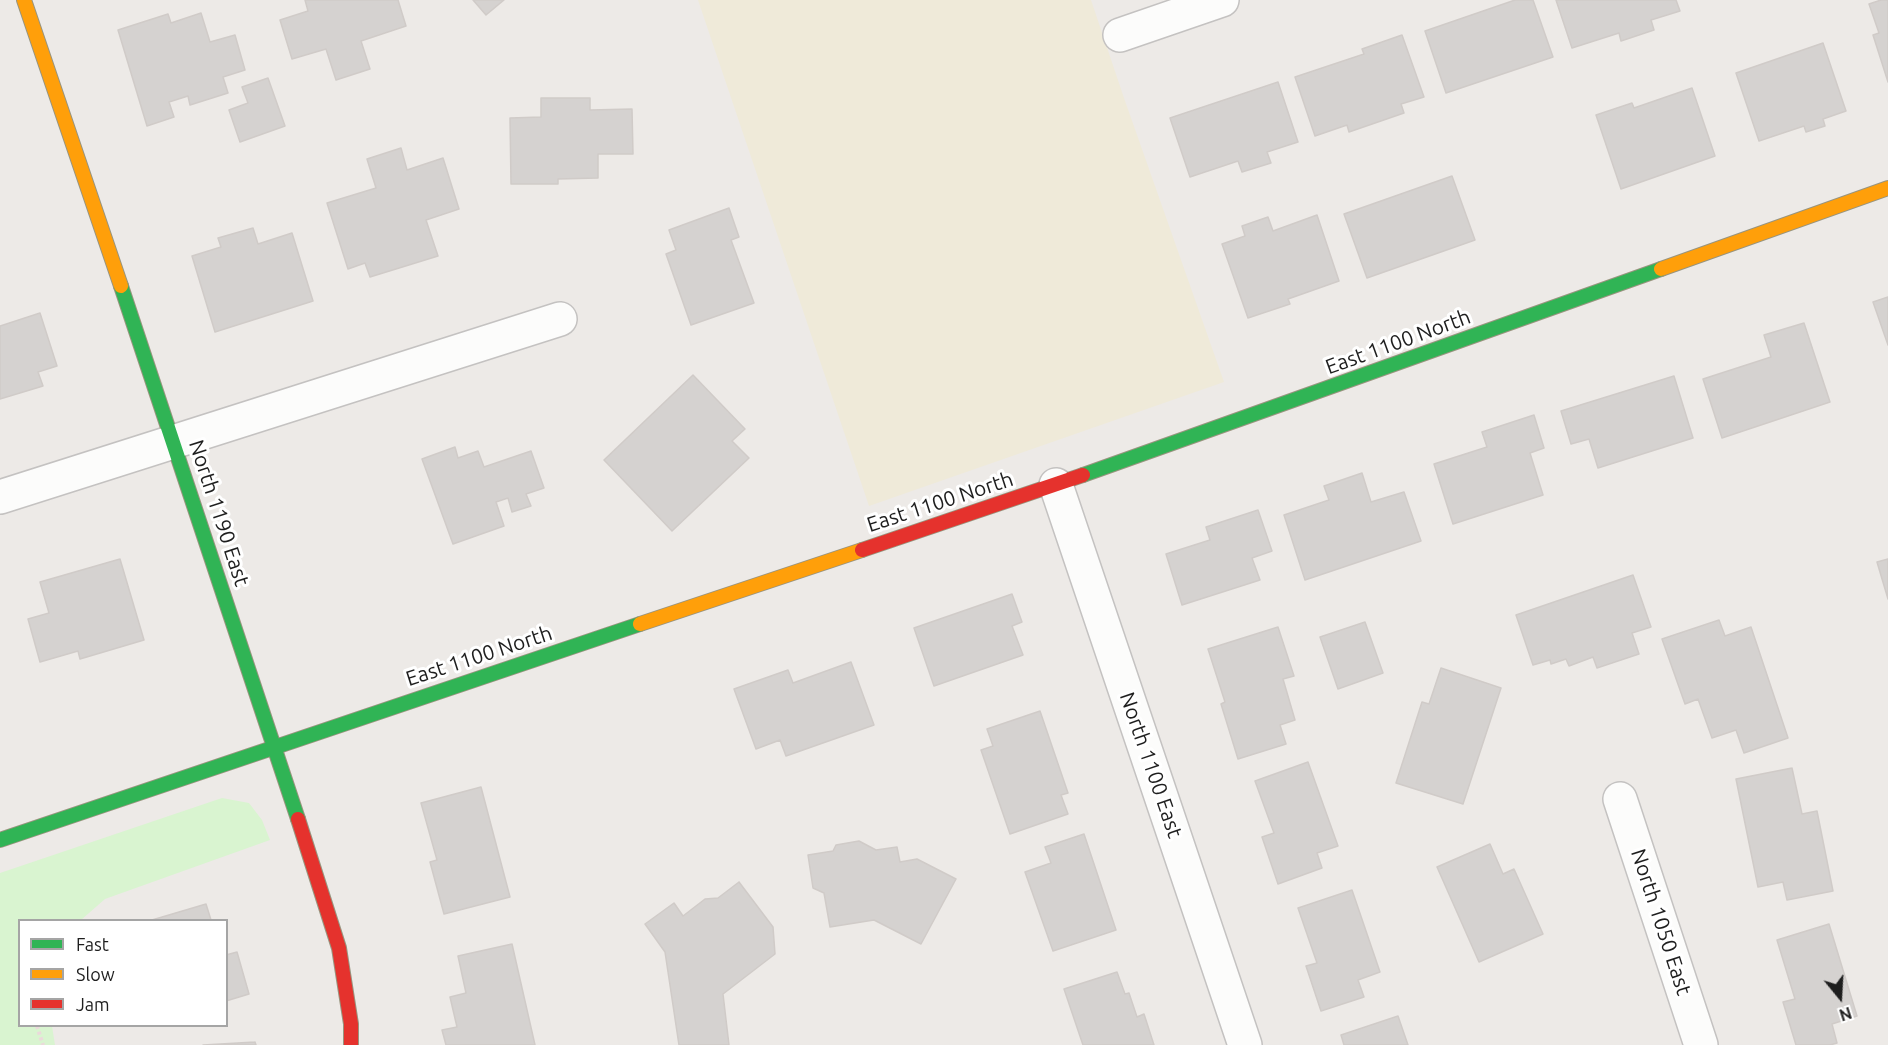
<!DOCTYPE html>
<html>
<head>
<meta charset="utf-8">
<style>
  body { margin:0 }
  #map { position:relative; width:1888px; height:1045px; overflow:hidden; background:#edeae7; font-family:Ubuntu,sans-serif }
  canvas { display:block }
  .legend { position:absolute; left:18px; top:919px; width:210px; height:108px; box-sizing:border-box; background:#fff; border:2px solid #a5a5a5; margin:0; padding:8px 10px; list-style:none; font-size:18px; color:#1e1e1e }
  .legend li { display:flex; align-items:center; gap:12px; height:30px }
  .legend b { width:30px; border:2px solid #a5a5a5 }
  .north { position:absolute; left:1810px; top:967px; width:60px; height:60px; -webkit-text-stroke:4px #fff; paint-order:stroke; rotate:162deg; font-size:16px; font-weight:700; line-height:24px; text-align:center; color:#1e1e1e }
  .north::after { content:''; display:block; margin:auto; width:21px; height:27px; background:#1e1e1e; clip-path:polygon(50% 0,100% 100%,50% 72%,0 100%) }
</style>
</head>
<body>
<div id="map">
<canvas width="1888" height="1045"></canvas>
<ul class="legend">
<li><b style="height:8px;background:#30b455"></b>Fast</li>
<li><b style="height:8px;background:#ff9f0a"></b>Slow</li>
<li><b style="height:8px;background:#e5322d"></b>Jam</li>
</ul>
<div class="north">N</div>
</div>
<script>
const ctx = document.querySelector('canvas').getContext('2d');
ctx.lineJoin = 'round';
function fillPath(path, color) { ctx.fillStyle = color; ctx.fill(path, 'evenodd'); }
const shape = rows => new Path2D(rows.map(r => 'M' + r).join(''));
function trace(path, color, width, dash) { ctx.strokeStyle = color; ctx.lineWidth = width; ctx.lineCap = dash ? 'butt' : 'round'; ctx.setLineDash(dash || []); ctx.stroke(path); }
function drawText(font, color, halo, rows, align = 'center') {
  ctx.font = font + ' Ubuntu,sans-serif'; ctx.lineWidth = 6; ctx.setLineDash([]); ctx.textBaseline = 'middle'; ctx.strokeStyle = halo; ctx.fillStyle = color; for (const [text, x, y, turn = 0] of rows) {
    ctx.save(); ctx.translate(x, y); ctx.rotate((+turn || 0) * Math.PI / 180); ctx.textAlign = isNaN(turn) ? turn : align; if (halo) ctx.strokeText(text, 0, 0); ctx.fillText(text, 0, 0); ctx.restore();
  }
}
fillPath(shape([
  [698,0,1091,0,1124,98,1224,382,869,506]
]), '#efead9');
fillPath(shape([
  [222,798,249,803,262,820,270,840,105,899,81,920,20,920,20,1026,52,1026,55,1045,0,1045,0,873]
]), '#d9f4d0');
const building = shape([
  [305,0,398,0,406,26,361,41,370,69,336,80,326,49,292,59,280,20,308,11,305,0],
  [473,0,504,0,486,15,473,0],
  [1515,0,1533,0,1553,57,1446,93,1425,31,1515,0],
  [1556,0,1676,0,1680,11,1651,20,1654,30,1621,41,1619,33,1572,48,1556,0],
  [1881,0,1888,0,1888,82,1873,35,1879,33,1869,4,1881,0],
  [201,13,210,42,235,35,245,70,223,77,228,93,190,105,188,96,169,102,174,117,147,126,118,30,168,14,171,23,201,13],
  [1402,35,1424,97,1401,104,1404,113,1349,132,1347,125,1315,136,1295,77,1364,54,1362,49,1402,35],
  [1823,43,1846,111,1823,119,1825,126,1806,132,1804,126,1759,141,1736,73,1823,43],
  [268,78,285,126,240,142,229,110,248,103,242,87,268,78],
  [1278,82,1298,142,1267,152,1271,163,1242,172,1238,161,1190,177,1170,118,1278,82],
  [1692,88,1715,156,1621,189,1596,115,1632,103,1634,108,1692,88],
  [541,98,590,98,590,110,632,109,633,154,598,154,598,178,558,179,558,184,511,184,510,118,541,117,541,98],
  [401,148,407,170,443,158,459,209,426,220,438,256,370,277,365,263,348,269,327,203,376,188,367,159,401,148],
  [1452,176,1475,240,1367,278,1344,214,1452,176],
  [729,208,739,237,731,240,754,303,691,325,666,254,676,250,669,230,729,208],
  [1317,215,1339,281,1288,299,1290,304,1248,318,1222,244,1245,236,1242,226,1268,217,1273,231,1317,215],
  [253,228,258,244,292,233,313,301,215,332,192,256,221,247,218,238,253,228],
  [1888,297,1888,345,1873,302,1888,297],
  [40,313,57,366,38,372,43,386,0,399,0,326,40,313],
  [1804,323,1830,402,1722,438,1703,379,1771,357,1764,335,1804,323],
  [693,375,745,429,732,441,749,458,672,531,604,460,693,375],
  [1674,376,1693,438,1598,468,1589,439,1571,444,1561,411,1674,376],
  [1534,415,1544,448,1530,453,1543,495,1453,524,1434,464,1487,447,1482,432,1534,415],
  [455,447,458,458,478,451,484,467,531,451,544,488,526,494,531,506,512,512,508,498,496,502,504,526,453,544,422,459,455,447],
  [1362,473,1371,502,1404,492,1421,541,1305,580,1284,515,1329,500,1324,486,1362,473],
  [1258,510,1272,551,1252,558,1260,580,1182,605,1166,554,1210,540,1206,527,1258,510],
  [120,559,144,640,80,659,78,651,40,662,28,619,49,613,40,582,120,559],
  [1888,559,1888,599,1877,562,1888,559],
  [1633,575,1651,627,1632,633,1639,654,1597,668,1593,657,1569,666,1566,659,1551,664,1550,660,1533,665,1516,615,1633,575],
  [1012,594,1022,622,1012,626,1023,655,934,686,914,628,1012,594],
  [1719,620,1725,636,1751,627,1788,738,1744,753,1736,730,1712,738,1698,699,1685,704,1662,639,1719,620],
  [1365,622,1383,673,1338,689,1320,637,1365,622],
  [1278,627,1294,676,1283,679,1295,720,1280,725,1286,744,1238,759,1221,704,1225,702,1208,649,1278,627],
  [851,662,874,725,786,756,780,740,756,749,734,689,788,670,793,683,851,662],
  [1441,668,1501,688,1463,804,1396,783,1422,702,1429,704,1441,668],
  [1040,711,1068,793,1061,795,1068,814,1010,834,981,750,993,746,987,729,1040,711],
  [1308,762,1338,846,1317,853,1322,868,1278,884,1262,837,1274,833,1255,781,1308,762],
  [1792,768,1802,814,1817,811,1833,891,1787,900,1783,882,1758,887,1736,779,1792,768],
  [481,787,510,897,444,914,430,862,437,860,421,803,481,787],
  [1084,834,1116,930,1053,951,1025,872,1051,863,1045,847,1084,834],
  [859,841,876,850,897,847,900,862,917,859,956,879,921,944,874,920,830,927,824,893,813,888,808,855,833,851,836,845,859,841],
  [1490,844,1503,874,1514,869,1543,934,1479,962,1437,867,1490,844],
  [739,882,773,927,775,954,723,994,729,1045,679,1045,665,952,645,924,674,903,683,916,705,899,718,898,739,882],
  [1352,890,1380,972,1358,980,1364,997,1321,1011,1306,966,1317,963,1298,908,1352,890],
  [206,904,211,920,152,920,206,904],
  [1829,924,1857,1016,1832,1024,1837,1043,1830,1045,1796,1045,1783,1002,1795,999,1777,940,1829,924],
  [512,944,535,1045,446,1045,442,1030,457,1027,450,997,466,993,458,956,512,944],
  [237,952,249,994,226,1001,226,955,237,952],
  [1117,972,1125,994,1129,993,1137,1017,1144,1014,1154,1045,1083,1045,1064,989,1117,972],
  [1398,1016,1408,1045,1344,1045,1341,1035,1398,1016],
  [255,1042,256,1045,203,1045,255,1042]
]);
fillPath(building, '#d5d2d0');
trace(building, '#d0cbc8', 1.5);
const street = shape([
  [1120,35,1222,0],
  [1056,485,1245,1045],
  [0,497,560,319],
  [1620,799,1701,1045]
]);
const fast = shape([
  [121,286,298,819],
  [1083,475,1661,269],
  [0,840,640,624]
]);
const slow = shape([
  [24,0,121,286],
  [1661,269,1888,188],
  [640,624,862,550]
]);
const jam = shape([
  [862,550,1083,475],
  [298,819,339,948,351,1024,351,1045]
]);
trace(street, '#c4c2c1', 36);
trace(fast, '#98947e', 16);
trace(slow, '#98947e', 16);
trace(jam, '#98947e', 16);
trace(shape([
  [37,1026,43,1045]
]), '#ebd9db', 4, [3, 3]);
trace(street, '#fcfcfb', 33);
trace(fast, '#30b455', 14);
trace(slow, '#ff9f0a', 14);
trace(jam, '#e5322d', 14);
drawText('21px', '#1e1e1e', '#fff', [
  ["East 1100 North",1398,342,-20],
  ["East 1100 North",940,502,-18],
  ["North 1190 East",219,513,72],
  ["East 1100 North",479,656,-18],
  ["North 1100 East",1151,765,71],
  ["North 1050 East",1661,922,72]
]);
</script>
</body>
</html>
